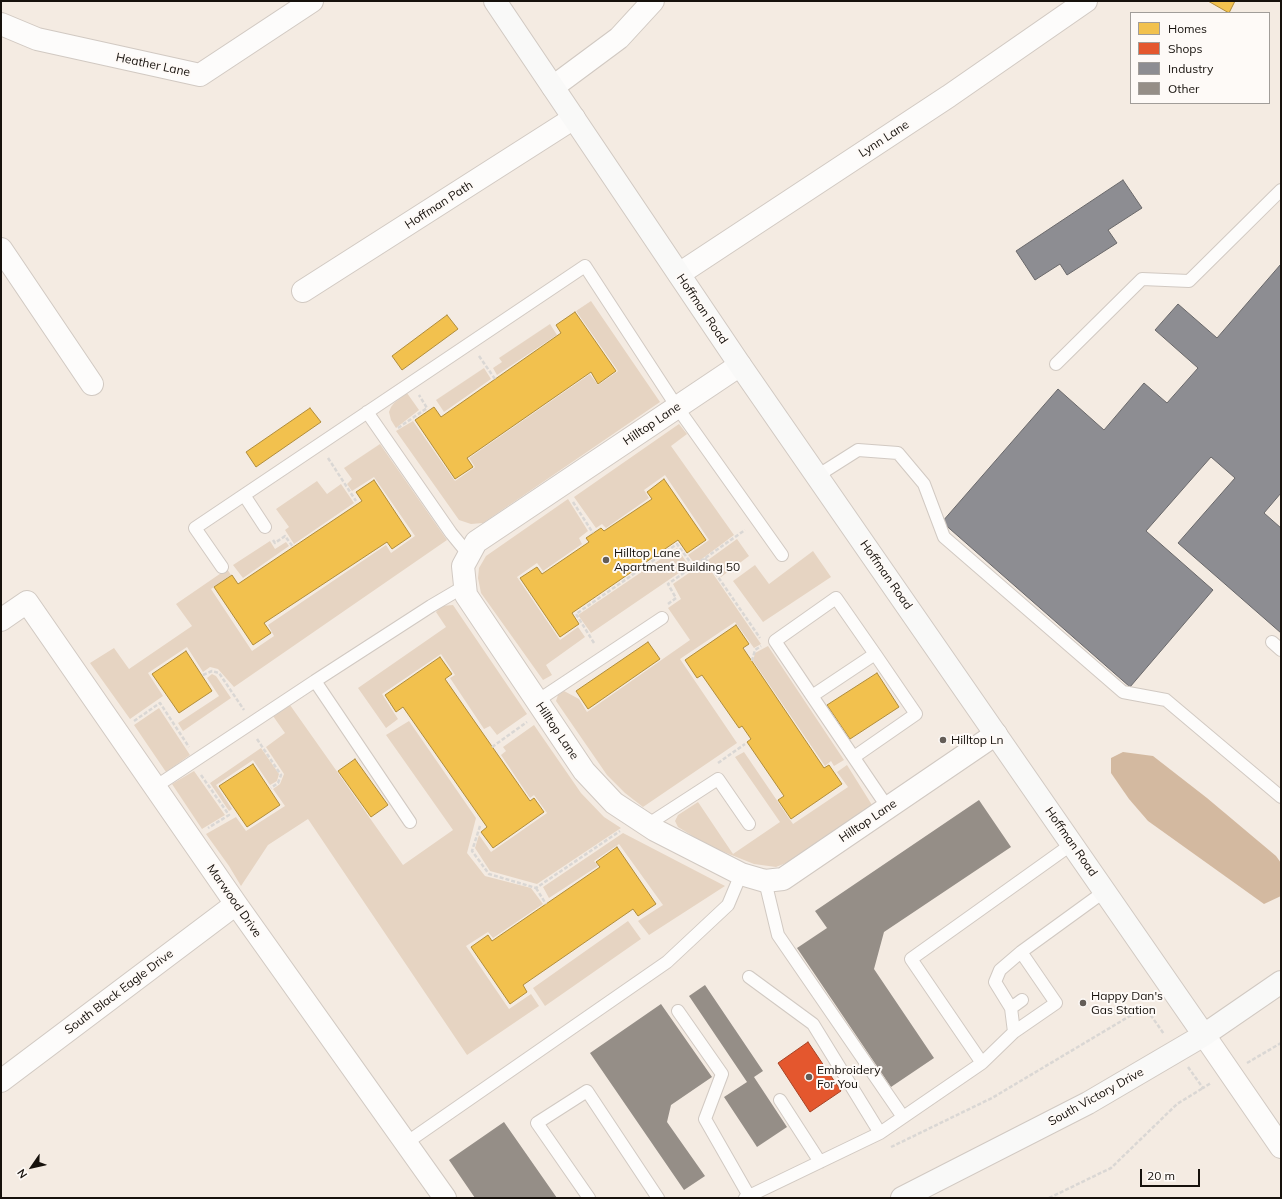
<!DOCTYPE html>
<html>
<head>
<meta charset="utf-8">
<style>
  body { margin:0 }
  #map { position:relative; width:1282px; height:1199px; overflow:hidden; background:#f4ebe2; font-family:Mulish,sans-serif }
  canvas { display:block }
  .frame { position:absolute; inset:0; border:2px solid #16110c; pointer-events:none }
  .legend { position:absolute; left:1130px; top:12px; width:140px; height:92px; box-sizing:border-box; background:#fefaf7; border:1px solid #a19d99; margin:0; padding:5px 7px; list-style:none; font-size:12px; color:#16110c }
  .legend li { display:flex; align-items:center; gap:8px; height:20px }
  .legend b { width:20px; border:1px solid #a19d99 }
  .north { position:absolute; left:12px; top:1147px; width:40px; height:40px; -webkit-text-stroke:3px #fefaf7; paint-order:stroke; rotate:236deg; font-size:11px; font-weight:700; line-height:16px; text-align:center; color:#16110c }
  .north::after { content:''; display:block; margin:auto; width:14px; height:18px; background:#16110c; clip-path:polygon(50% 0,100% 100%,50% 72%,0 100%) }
  .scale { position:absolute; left:1140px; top:1169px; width:60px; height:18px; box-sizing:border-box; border:2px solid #16110c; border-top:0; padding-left:5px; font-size:12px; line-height:14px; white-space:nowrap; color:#16110c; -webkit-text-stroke:3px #fefaf7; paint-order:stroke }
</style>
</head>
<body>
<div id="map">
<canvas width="1282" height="1199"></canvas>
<div class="frame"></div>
<ul class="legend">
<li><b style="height:11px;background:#f2c14e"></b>Homes</li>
<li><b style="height:11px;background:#e4572e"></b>Shops</li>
<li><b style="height:11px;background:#8d8d92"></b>Industry</li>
<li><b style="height:11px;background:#958e87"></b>Other</li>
</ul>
<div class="north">N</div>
<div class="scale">20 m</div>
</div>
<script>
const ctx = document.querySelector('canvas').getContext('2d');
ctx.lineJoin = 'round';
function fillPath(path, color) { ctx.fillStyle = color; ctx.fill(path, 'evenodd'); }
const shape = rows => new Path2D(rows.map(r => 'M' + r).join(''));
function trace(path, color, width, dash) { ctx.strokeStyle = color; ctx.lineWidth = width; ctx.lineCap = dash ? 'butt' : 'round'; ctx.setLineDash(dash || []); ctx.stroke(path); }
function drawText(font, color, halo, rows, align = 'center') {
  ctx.font = font + ' Mulish,sans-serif'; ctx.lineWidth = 4; ctx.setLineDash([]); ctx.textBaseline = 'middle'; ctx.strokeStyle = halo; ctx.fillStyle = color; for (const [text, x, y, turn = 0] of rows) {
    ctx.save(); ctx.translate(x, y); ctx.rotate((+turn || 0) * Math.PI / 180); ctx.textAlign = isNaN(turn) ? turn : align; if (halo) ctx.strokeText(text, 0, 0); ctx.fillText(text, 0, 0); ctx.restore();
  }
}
fillPath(shape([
  [591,301,660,402,483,523,471,524,459,520,396,431,413,421,455,481,475,467,469,458,590,374,598,385,618,371,576,311],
  [550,324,557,335,497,375,493,368,502,362,499,358],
  [484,368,491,379,444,412,436,400],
  [407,393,419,410,396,428,391,420,389,412,391,407,394,403],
  [679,424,687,434,671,446,734,535,695,564,688,555,709,540,665,475,644,490,649,498,606,528,602,524,596,528,574,497],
  [380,444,447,540,234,687,218,669,210,667,203,672,187,647,148,673,163,696,130,719,90,663,114,648,129,669,192,626,176,604,227,569,231,575,211,589,252,651,274,636,268,625,386,545,391,553,415,536,374,477,352,491,347,484,352,479,344,468],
  [317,481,327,494,341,484,354,503,294,544,285,530,289,527,276,509],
  [568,499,588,531,579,538,582,544,543,571,537,563,517,577,560,640,578,627,585,637,546,665,552,675,543,680,481,593,478,578,479,568,486,556],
  [737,539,749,556,721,577,708,560],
  [270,541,275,549,286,542,289,546,243,578,233,565],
  [677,548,689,566,591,633,578,615],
  [813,551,831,577,763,622,733,581,755,565,769,584],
  [705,562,761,644,754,648,735,622,680,659,737,743,643,807,625,793,607,775,556,701,558,695,564,691,579,699,587,712,690,640,668,608,681,599,673,584],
  [453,605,527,714,497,735,490,726,484,729,450,678,455,675,441,654,382,694,398,719,386,728,358,688,446,627,436,612,441,606],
  [768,646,844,760,834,766,831,761,825,766,753,661,755,653],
  [212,674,216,676,231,698,183,731,178,723,219,696,207,678],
  [290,705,403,865,453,830,386,735,409,721,476,818,467,853,485,876,531,888,543,904,493,938,488,932,466,946,509,1009,531,994,539,1006,467,1055,308,819,268,845,241,886,229,866,206,834,236,817,246,831,285,806,273,789,280,784,284,774,266,747,285,733,273,716],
  [159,708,190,755,166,772,134,725],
  [534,725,581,793,604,817,621,828,537,884,490,871,475,848,479,835,491,852,547,813,534,795,530,798,501,755,506,751,503,747],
  [261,748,279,774,277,781,270,785,253,760,216,785,232,809,229,811,210,783],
  [744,752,793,824,848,787,837,772,847,765,872,805,786,863,776,867,754,864,709,846,678,827,675,821,678,815,698,802,733,854,780,822,735,757],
  [194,771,225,815,202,829,172,784],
  [623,833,725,886,649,935,638,921,663,905,619,844,594,861,598,866,549,898,543,887],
  [628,921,641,939,545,1006,533,988]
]), '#e6d4c2');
fillPath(shape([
  [1123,752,1153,756,1207,798,1276,856,1281,863,1281,896,1264,904,1148,821,1129,799,1111,773,1111,758]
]), '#d3b9a0');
const homes = shape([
  [1208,1,1235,1,1229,13,1208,1],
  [575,312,616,371,598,384,591,372,467,458,473,467,455,479,415,420,434,407,441,417,561,333,556,325,575,312],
  [447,315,458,329,402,370,392,356,447,315],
  [310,408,321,422,256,467,246,452,310,408],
  [664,479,706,540,687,553,678,540,572,613,579,624,560,637,520,578,537,567,542,574,589,542,586,538,601,528,604,531,652,499,647,492,664,479],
  [374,480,411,536,392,549,387,542,264,623,271,633,253,645,214,587,232,575,238,584,362,501,356,492,374,480],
  [736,625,749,644,743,648,824,768,829,765,842,784,791,819,778,800,784,796,747,742,751,739,742,726,739,728,702,675,697,678,685,660,736,625],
  [648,642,660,659,588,709,576,691,648,642],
  [186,651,212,691,179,713,152,674,186,651],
  [440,657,452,674,445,679,530,801,534,798,544,812,493,848,481,832,487,827,403,707,396,712,385,695,440,657],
  [877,673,899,707,850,739,827,705,877,673],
  [355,759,388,805,371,817,338,771,355,759],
  [253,764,280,805,247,827,219,786,253,764],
  [617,847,656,904,638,916,633,909,523,985,527,992,510,1004,471,947,488,935,492,941,600,867,596,862,617,847]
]);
fillPath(homes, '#f2c14e');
trace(homes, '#b08c3a', 1);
const shops = shape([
  [808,1042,841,1091,810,1112,778,1063,808,1042]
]);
fillPath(shops, '#e4572e');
trace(shops, '#a64224', 1);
const industry = shape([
  [1123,180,1142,208,1108,230,1117,243,1067,275,1060,264,1035,280,1016,251,1123,180],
  [1281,264,1281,493,1264,513,1281,528,1281,633,1178,543,1235,478,1211,457,1146,531,1213,590,1130,687,942,522,1058,389,1104,430,1144,383,1167,403,1198,368,1155,330,1178,304,1217,338,1281,264]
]);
fillPath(industry, '#8d8d92');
trace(industry, '#69686a', 1);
fillPath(shape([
  [979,800,1011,847,884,932,874,969,934,1058,891,1087,797,948,827,928,815,911],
  [705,985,763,1071,754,1077,787,1127,757,1147,724,1097,747,1082,689,996],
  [661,1004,712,1077,671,1105,667,1122,705,1176,684,1190,590,1053],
  [504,1122,557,1198,475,1198,449,1160]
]), '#958e87');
const service = shape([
  [1056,364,1142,279,1189,281,1281,190],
  [367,412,451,533,469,555],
  [817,476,858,450,898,453,924,484,944,537,1123,692,1166,700,1281,797],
  [244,495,265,527],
  [222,567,195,528,585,266,677,407,782,555],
  [1272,642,1281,650],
  [812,696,875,654,836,598,775,641,812,696,888,808],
  [537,701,662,618],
  [854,757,916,714,875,654],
  [155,787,315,681],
  [410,822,315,681,431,606,465,586],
  [647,825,718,779,749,824],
  [765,881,778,935,903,1117],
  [749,977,813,1024,880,1133],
  [1011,1008,1022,1000],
  [678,1011,722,1074,705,1119,749,1196],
  [1014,1032,1056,1003,1021,952],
  [982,1063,1014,1032,1011,1008,995,982,1000,970,1021,952,1105,891],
  [780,1100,820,1162],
  [406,1143,667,962,728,905,741,874],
  [589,1198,537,1123,587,1091,658,1198],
  [745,1198,880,1133,982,1063,911,959,1072,844]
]);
const minor = shape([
  [1,24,37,39,200,75,312,1],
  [553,87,619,38,653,1],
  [1,249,92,384],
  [679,274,949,96,1086,1],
  [303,291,574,118],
  [740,365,476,542,463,566,466,595,584,771,614,803,655,830,741,874,765,881,783,879,996,734],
  [1,620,27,602,236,904,445,1198],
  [1,1081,236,904]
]);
const tertiary = shape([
  [1204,1035,1281,1147]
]);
const secondary = shape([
  [495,1,740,365,1204,1035],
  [902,1198,1088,1103,1204,1035,1281,982]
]);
trace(service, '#d1c9c2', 14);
trace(minor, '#d1c9c2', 24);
trace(tertiary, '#d1c9c2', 24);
trace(secondary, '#d1c9c2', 24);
trace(shape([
  [479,356,495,379],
  [398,428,427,408,419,395],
  [328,458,356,501],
  [573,502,593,533],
  [273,540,275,543,285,536,293,547],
  [705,558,760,638],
  [668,604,676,598,668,584,745,530],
  [594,643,576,614,677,544,693,566],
  [752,661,755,650,761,646],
  [203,675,212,671,219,673,244,710],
  [134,721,160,703,189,747],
  [257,739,281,775,278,783,271,788],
  [492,747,527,722],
  [718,763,745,744],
  [201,775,229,815,208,828],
  [480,826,472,851,489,874,536,888,620,831],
  [536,888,546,904],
  [1247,1063,1281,1043],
  [1188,1067,1203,1088,1211,1083],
  [891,1147,992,1098,1145,1007,1164,1034],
  [1049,1198,1111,1168,1177,1104,1203,1088]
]), '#dad7d4', 2.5, [4, 2]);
trace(service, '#fdfcfb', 12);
trace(minor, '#fdfcfb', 22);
trace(tertiary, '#fdfcfb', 22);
trace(secondary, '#f9f9f8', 22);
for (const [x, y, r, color] of [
  [606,560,4,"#645d57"],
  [943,740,4,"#645d57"],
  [1083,1003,4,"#645d57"],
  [809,1077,4,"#645d57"]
]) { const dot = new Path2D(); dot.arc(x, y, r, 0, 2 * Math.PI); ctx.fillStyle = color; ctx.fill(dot); trace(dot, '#fefaf7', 1.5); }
drawText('12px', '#16110c', '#fefaf7', [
  ["Heather Lane",153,65,12],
  ["Lynn Lane",884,139,-33],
  ["Hoffman Path",439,205,-33],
  ["Hoffman Road",702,309,56],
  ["Hilltop Lane",652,424,-34],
  ["Hoffman Road",886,575,55],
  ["Hilltop Lane",557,731,56],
  ["Hilltop Lane",868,821,-34],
  ["Hoffman Road",1071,842,55],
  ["Marwood Drive",234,901,55],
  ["South Black Eagle Drive",119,992,-37],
  ["South Victory Drive",1096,1097,-29]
]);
drawText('12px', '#16110c', '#fefaf7', [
  ["Hilltop Lane",614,553],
  ["Apartment Building 50",614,567],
  ["Hilltop Ln",951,740],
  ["Happy Dan's",1091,996],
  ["Gas Station",1091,1010],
  ["Embroidery",817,1070],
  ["For You",817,1084]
], 'left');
</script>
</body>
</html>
